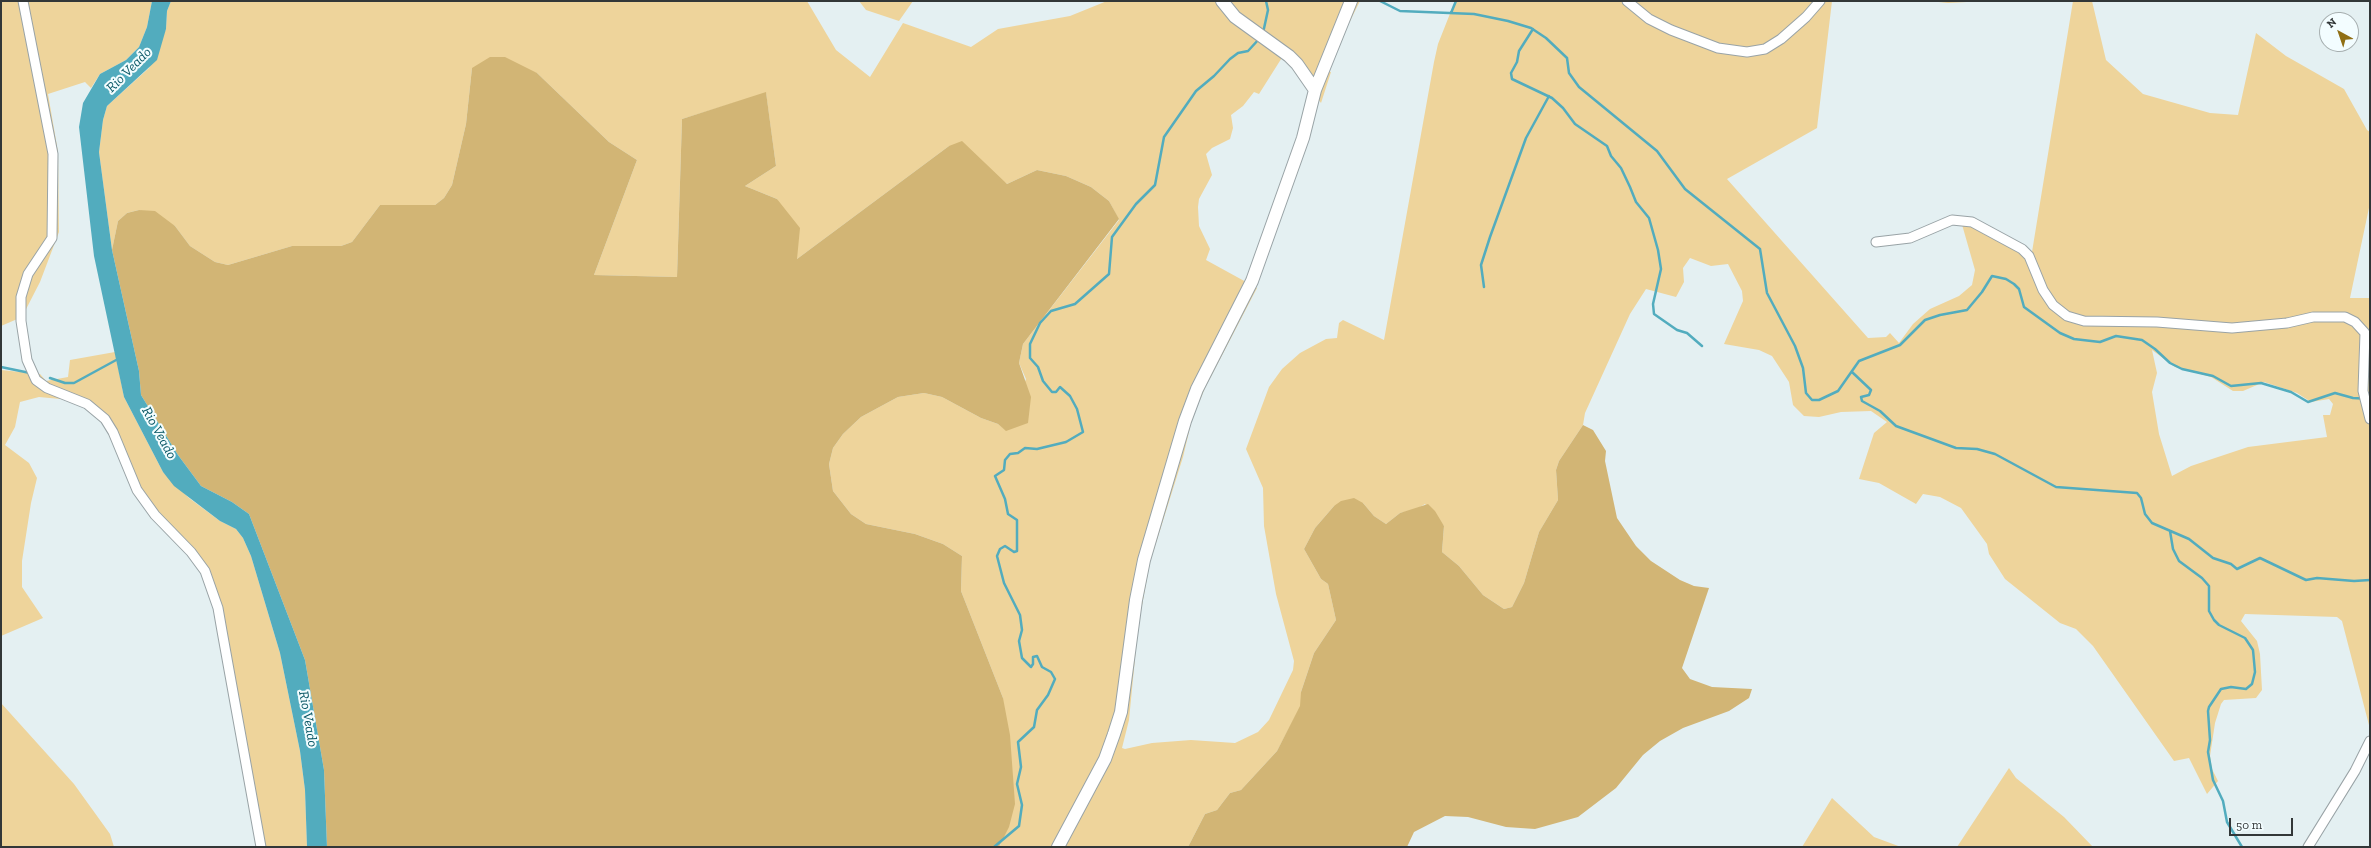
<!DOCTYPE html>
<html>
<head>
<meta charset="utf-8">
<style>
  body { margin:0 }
  #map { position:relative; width:2371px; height:848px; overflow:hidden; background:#e4f0f2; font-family:"Zilla Slab",serif }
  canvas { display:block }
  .frame { position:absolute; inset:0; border:2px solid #323738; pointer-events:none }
  .north { position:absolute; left:2319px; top:12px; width:40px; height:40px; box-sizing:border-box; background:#f3fdff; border:1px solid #a6aeaf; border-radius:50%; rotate:320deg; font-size:11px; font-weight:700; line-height:16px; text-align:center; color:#323738 }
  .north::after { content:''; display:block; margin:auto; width:14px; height:18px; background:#906f14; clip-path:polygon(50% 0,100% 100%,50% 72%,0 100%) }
  .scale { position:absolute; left:2229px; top:818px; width:64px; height:18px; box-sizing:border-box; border:2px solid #323738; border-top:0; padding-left:5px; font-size:12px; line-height:14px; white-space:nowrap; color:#323738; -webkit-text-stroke:3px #f3fdff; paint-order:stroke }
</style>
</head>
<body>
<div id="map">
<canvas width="2371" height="848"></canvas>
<div class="frame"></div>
<div class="north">N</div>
<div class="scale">50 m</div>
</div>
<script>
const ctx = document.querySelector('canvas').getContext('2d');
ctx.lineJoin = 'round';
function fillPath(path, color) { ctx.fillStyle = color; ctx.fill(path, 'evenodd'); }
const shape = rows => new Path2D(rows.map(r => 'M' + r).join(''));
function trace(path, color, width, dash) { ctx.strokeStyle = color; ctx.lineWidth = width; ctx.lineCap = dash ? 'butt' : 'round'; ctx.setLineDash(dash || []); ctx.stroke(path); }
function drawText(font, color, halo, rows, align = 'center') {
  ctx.font = font + ' "Zilla Slab",serif'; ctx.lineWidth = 4; ctx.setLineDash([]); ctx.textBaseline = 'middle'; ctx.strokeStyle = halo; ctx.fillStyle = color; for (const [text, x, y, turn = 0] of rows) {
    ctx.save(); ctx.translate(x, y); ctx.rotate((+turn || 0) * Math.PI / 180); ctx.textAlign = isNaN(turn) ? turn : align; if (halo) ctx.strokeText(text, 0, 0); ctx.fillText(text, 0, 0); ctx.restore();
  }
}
fillPath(shape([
  [1,1,152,1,147,27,139,47,126,60,100,74,91,88,85,82,48,94,58,152,59,232,40,282,22,317,1,326],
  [171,1,807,1,836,50,870,77,903,23,971,47,998,29,1070,16,1107,1,1360,1,1325,71,1331,72,1321,103,1309,86,1283,56,1259,94,1254,92,1243,106,1231,115,1233,128,1230,139,1212,148,1206,154,1212,175,1199,199,1198,207,1199,226,1210,249,1206,260,1257,288,1205,388,1192,419,1183,457,1150,562,1138,627,1129,720,1122,748,1125,749,1152,743,1191,740,1235,743,1258,732,1269,720,1293,670,1294,661,1276,594,1264,526,1263,488,1246,449,1269,387,1282,369,1300,353,1326,339,1337,338,1339,323,1343,320,1384,340,1434,62,1438,44,1455,1,1832,1,1817,128,1727,179,1868,338,1886,337,1890,333,1899,343,1913,324,1930,309,1959,296,1972,285,1975,270,1961,221,2032,252,2073,1,2092,1,2106,60,2143,94,2210,113,2238,115,2256,33,2286,56,2344,89,2367,130,2370,132,2370,203,2350,298,2370,298,2370,729,2342,621,2337,617,2245,614,2241,621,2257,641,2260,654,2262,690,2256,698,2224,700,2221,704,2215,723,2210,756,2212,769,2218,781,2207,794,2189,758,2174,761,2093,646,2076,629,2060,623,2005,579,1989,554,1987,544,1961,508,1940,497,1923,494,1916,504,1879,483,1859,479,1874,433,1887,422,1871,411,1841,412,1819,417,1804,416,1793,405,1789,382,1772,356,1759,350,1724,344,1743,301,1742,291,1728,264,1711,266,1690,258,1683,268,1684,282,1676,297,1646,289,1630,314,1585,413,1583,425,1559,461,1556,470,1558,500,1539,532,1524,583,1512,607,1504,609,1483,595,1459,566,1442,552,1444,526,1425,504,1415,510,1400,513,1386,524,1374,516,1363,503,1334,506,1315,528,1304,549,1321,579,1328,584,1336,620,1314,653,1301,692,1301,706,1277,751,1241,790,1230,793,1217,810,1205,814,1188,847,999,847,1001,844,1003,698,961,591,962,556,943,544,915,534,866,524,851,514,833,491,829,464,833,448,843,434,861,417,898,397,924,393,942,397,981,418,998,424,1006,430,1026,379,1019,363,1023,344,1119,220,1109,201,1091,187,1066,176,1037,170,1007,184,949,146,797,259,777,199,745,186,776,166,766,93,682,119,677,277,594,275,637,160,609,142,537,73,472,68,466,124,452,185,444,198,435,205,380,205,352,242,341,246,292,246,228,265,215,262,190,246,175,226,139,210,127,213,118,221,112,250,99,152,103,120,107,106,149,68,166,29,167,11],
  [2152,350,2175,367,2211,377,2233,391,2243,391,2264,382,2297,393,2311,402,2329,399,2333,404,2330,415,2323,415,2327,437,2248,447,2191,466,2172,476,2159,434,2152,392,2157,373],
  [859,1,913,1,899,21,866,10],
  [1929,1,1986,1,1948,3],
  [115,352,124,397,163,472,189,498,220,521,236,529,243,538,251,556,280,653,300,751,305,790,307,847,265,847,216,596,191,553,147,511,111,429,96,414,71,400,39,397,20,402,15,427,5,445,29,463,37,478,31,503,22,561,22,587,43,618,1,636,1,370,40,374,46,381,68,377,70,360],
  [1,703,74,784,110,834,114,847,1,847],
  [2009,768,2016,778,2064,817,2093,847,1957,847],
  [1832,798,1874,837,1901,847,1802,847]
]), '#eed49b');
fillPath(shape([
  [490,57,505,57,537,73,609,142,637,160,594,275,677,277,682,119,766,92,776,166,745,186,777,199,800,228,797,259,949,146,962,141,1007,184,1037,170,1066,176,1091,187,1109,201,1119,219,1023,344,1019,363,1031,397,1028,423,1006,431,998,424,981,418,942,397,924,393,898,397,861,417,843,434,833,448,829,464,833,491,851,514,866,524,915,534,943,544,962,556,961,591,1003,698,1010,735,1015,804,1009,827,999,847,327,847,324,770,305,660,249,514,232,502,201,486,178,455,141,395,139,371,112,250,118,221,127,213,139,210,155,211,175,226,190,246,215,262,228,265,292,246,341,246,352,242,380,205,435,205,444,198,452,185,466,124,472,68],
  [1583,425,1593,430,1606,451,1605,461,1617,518,1636,546,1651,561,1680,580,1694,586,1709,588,1682,668,1690,679,1712,687,1752,689,1749,698,1729,711,1683,728,1660,741,1643,755,1616,788,1578,817,1535,829,1506,827,1468,817,1445,816,1414,832,1407,847,1188,847,1205,814,1217,810,1230,793,1241,790,1277,751,1300,706,1301,692,1314,653,1336,620,1328,584,1321,579,1304,549,1315,528,1334,506,1341,501,1354,498,1363,503,1374,516,1386,524,1400,513,1428,504,1435,511,1444,526,1442,552,1459,566,1483,595,1504,609,1512,607,1524,583,1539,532,1558,500,1556,470,1559,461]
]), '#d2b575');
fillPath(shape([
  [152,1,171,1,167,11,166,29,157,60,107,106,103,120,99,152,112,250,139,371,141,395,178,455,201,486,232,502,249,514,305,660,324,770,327,847,307,847,305,790,300,751,280,653,251,556,243,538,236,529,220,521,174,486,163,472,124,397,94,256,79,127,83,103,100,74,126,60,139,47,147,27]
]), '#52acbe');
trace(shape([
  [1380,1,1400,11,1474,14,1508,21,1531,28,1546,38,1567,58,1569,73,1579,87,1657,151,1685,189,1760,249,1767,293,1795,346,1803,368,1806,393,1812,400,1819,400,1838,391,1859,361,1900,345,1925,320,1940,315,1967,310,1982,292,1992,276,2006,279,2014,284,2019,289,2024,307,2060,333,2074,339,2100,342,2116,336,2142,340,2155,349,2170,363,2182,369,2213,376,2231,386,2261,383,2291,392,2308,402,2335,393,2353,398,2370,399],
  [1451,13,1456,1],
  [1533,29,1519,51,1517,62,1511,73,1512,79,1552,98,1563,108,1575,124,1607,146,1611,156,1621,168,1630,187,1636,202,1649,218,1658,250,1661,269,1653,304,1654,314,1677,330,1687,333,1702,346],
  [1263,33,1268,10,1266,1],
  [1484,287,1481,265,1490,237,1526,138,1549,96],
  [1,367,30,373],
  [1852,372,1871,390,1869,395,1861,397,1862,401,1880,411,1896,426,1956,448,1977,449,1995,454,2056,487,2137,493,2141,498,2145,514,2152,523,2189,539,2213,558,2231,564,2237,569,2260,558,2306,580,2317,578,2354,581,2370,580],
  [50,378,65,383,74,383,118,359],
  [2170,531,2173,549,2179,561,2202,578,2209,586,2209,611,2214,620,2219,625,2245,638,2253,650,2255,672,2252,684,2246,689,2231,687,2221,689,2209,707,2208,711,2210,740,2208,752,2213,780,2223,801,2227,822,2242,847],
  [994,847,1019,826,1022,805,1017,784,1021,767,1018,742,1034,727,1037,710,1048,695,1055,679,1051,672,1042,667,1037,656,1033,657,1033,664,1031,667,1022,658,1019,641,1022,630,1020,615,1004,583,997,556,1000,549,1005,546,1014,552,1017,551,1017,520,1008,514,1005,499,995,476,1004,470,1005,460,1010,454,1018,453,1025,448,1037,449,1066,442,1083,432,1077,409,1070,396,1060,387,1056,392,1052,392,1043,381,1038,367,1030,358,1030,344,1040,323,1051,311,1075,304,1109,274,1112,237,1136,204,1155,185,1164,137,1196,91,1214,76,1230,59,1238,53,1248,51,1259,39]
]), '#52acbe', 2.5);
const minor = shape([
  [23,1,53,154,52,238,28,274,21,297,21,321,27,360,36,380,47,388,87,404,105,419,113,432,137,490,155,515,191,552,205,571,218,608,222,631,261,847],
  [1627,1,1649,19,1671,30,1718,48,1747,52,1765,49,1781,39,1806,17,1820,1],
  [1876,242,1910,238,1952,220,1972,222,2022,249,2029,256,2043,290,2053,305,2067,316,2084,321,2157,322,2232,328,2287,323,2313,317,2345,317,2355,322,2365,333,2363,391,2370,419],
  [2308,847,2355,771,2370,741]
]);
const tertiary = shape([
  [1315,90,1351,1],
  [1058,847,1105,759,1114,734,1121,712,1136,600,1144,560,1185,421,1197,389,1252,281,1303,138,1315,90,1297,64,1289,56,1235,17,1222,1]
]);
trace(minor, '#99a3a6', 11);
trace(tertiary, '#99a3a6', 14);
trace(minor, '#fff', 9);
trace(tertiary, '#fff', 12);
drawText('italic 14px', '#0b5967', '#f3fdff', [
  ["Rio Veado",129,70,-45],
  ["Rio Veado",159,433,61],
  ["Rio Veado",308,719,80]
]);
</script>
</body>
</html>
